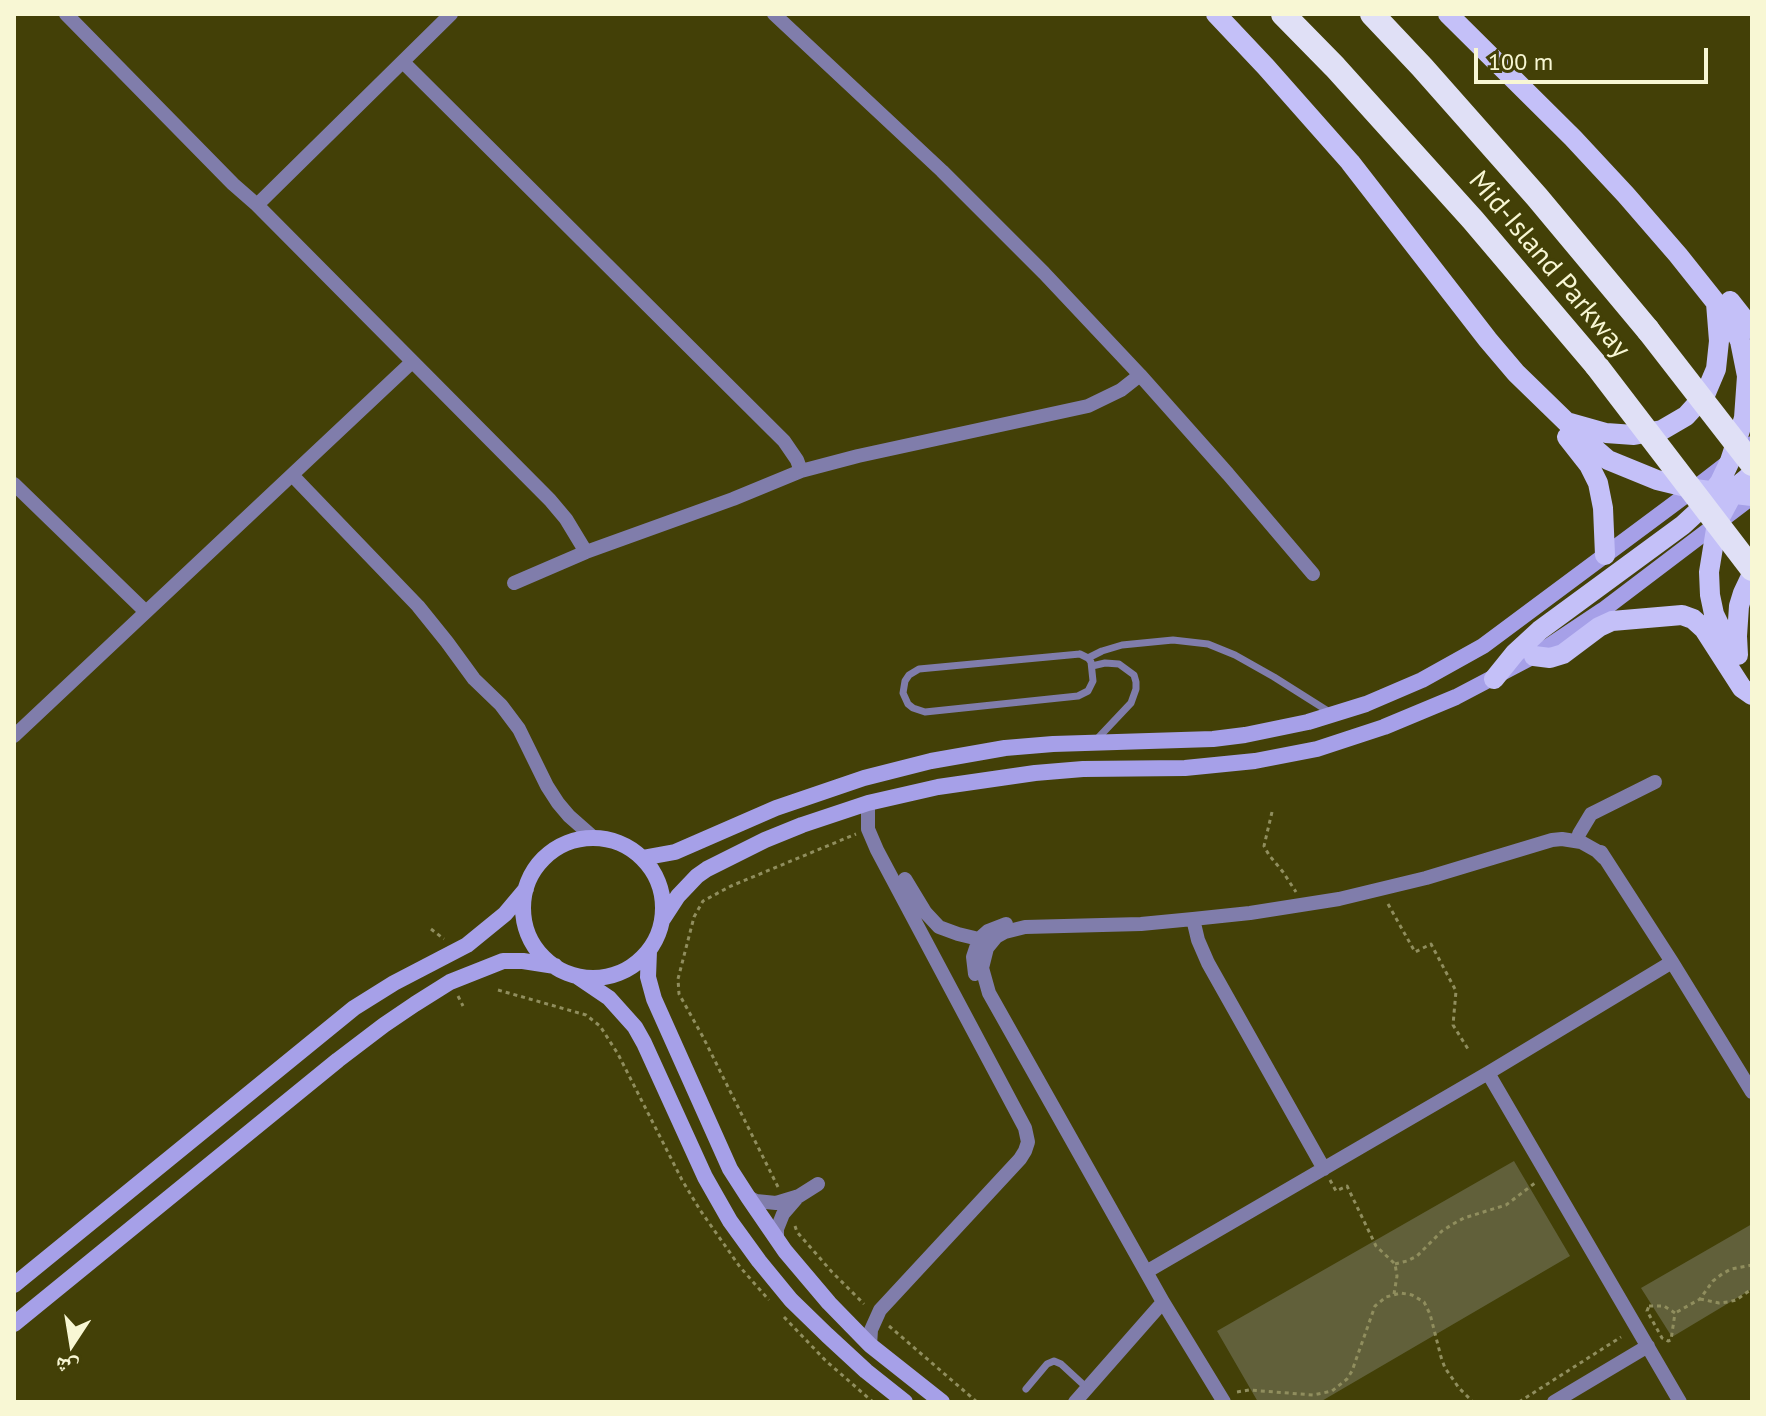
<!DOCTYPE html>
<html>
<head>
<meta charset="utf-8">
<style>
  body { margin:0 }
  #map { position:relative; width:1766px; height:1416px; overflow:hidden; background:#434007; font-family:"PT Sans","Noto Naskh Arabic",sans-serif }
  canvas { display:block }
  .frame { position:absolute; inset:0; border:16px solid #f8f7d4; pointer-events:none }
  .north { position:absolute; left:32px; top:1304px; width:80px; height:80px; -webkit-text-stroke:6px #434007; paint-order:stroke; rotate:192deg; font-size:22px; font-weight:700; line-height:32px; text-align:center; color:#f8f7d4 }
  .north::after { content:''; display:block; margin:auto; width:28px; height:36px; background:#f8f7d4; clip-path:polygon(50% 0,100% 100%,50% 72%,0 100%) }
  .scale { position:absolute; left:1474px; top:48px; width:234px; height:36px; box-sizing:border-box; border:4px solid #f8f7d4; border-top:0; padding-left:10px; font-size:24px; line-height:28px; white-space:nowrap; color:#f8f7d4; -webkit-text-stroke:6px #434007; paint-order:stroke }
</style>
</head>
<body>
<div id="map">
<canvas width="1766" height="1416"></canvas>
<div class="frame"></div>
<div class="north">ش</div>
<div class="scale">100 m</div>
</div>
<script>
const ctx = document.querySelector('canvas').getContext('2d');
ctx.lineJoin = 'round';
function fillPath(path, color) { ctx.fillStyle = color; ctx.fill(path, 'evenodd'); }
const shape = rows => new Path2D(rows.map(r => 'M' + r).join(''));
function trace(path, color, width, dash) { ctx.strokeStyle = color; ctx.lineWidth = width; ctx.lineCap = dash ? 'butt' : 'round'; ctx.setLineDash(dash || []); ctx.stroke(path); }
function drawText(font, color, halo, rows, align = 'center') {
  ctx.font = font + ' "PT Sans",sans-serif'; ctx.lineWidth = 6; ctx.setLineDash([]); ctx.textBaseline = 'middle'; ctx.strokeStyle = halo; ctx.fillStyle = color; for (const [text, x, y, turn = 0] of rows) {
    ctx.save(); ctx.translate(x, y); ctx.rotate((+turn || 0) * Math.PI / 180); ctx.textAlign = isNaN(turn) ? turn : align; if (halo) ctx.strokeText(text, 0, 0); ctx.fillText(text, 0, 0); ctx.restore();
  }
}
fillPath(shape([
  [1514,1161,1570,1256,1320,1402,1258,1402,1217,1331],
  [1752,1224,1752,1289,1672,1337,1641,1288]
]), '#61603a');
trace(shape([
  [1272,812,1264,846,1269,855,1283,872,1296,892],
  [1388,904,1415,952,1431,944,1456,991,1453,1025,1468,1049],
  [431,929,444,939],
  [498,990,586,1015,600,1026,618,1054,682,1180,700,1210,740,1267,769,1300],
  [458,996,463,1006],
  [1330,1180,1336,1191,1347,1186,1376,1246,1395,1264,1397,1276,1394,1294],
  [778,1187,703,1037,679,994,678,979,694,917,703,901,731,886,856,834],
  [795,1226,797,1232,832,1272,864,1304],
  [1395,1264,1407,1261,1417,1256,1442,1231,1453,1224,1464,1218,1506,1205,1535,1183],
  [1700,1299,1719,1303,1728,1302,1736,1300,1752,1289],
  [1649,1306,1664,1306,1675,1313,1671,1340,1668,1341,1662,1338,1647,1311,1649,1306],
  [1677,1312,1700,1299,1713,1281,1722,1274,1731,1269,1752,1265],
  [784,1317,826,1361,873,1402],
  [889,1326,977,1402],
  [1237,1392,1249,1390,1313,1395,1332,1391,1347,1379,1352,1371,1375,1306,1386,1297,1401,1293,1412,1295,1424,1302,1430,1314,1441,1357,1445,1368,1459,1388,1473,1402],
  [1519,1402,1621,1337]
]), '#908e5e', 3, [4, 4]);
trace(shape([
  [1080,654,1088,658,1091,662,1093,681,1088,691,1078,696,925,712,913,708,908,704,903,693,905,681,909,675,919,669,1080,654],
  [1088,658,1102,651,1122,645,1173,640,1208,644,1235,655,1274,677,1331,713],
  [1092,666,1105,663,1119,664,1134,675,1136,682,1136,689,1131,703,1097,739],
  [1026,1389,1047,1364,1054,1361,1061,1364,1087,1388]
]), '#807dab', 7);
trace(shape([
  [66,14,233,184,257,205,550,500,566,519,586,552],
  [774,14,942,171,1044,273,1140,375,1228,474,1313,574],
  [403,62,784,441,797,460,801,471],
  [257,205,451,14],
  [292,475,418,606,447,642,474,679,501,705,519,729,547,786,558,803,569,816,594,838],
  [14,484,146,612],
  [514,583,586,552,733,499,801,471,858,456,1088,406,1121,390,1140,375],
  [14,736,412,362],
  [868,803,868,829,877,850,1025,1128,1028,1142,1025,1151,1020,1159,880,1310,871,1330,870,1345],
  [1579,834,1591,814,1655,782],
  [1601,852,1672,962,1752,1092],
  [905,879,925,912,939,927,958,934,987,941],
  [1193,919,1198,940,1208,963,1324,1169],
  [975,974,973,957,979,939,988,931,1006,924],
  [1488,1073,1680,1402],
  [748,1197,756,1201,776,1203,799,1196,818,1184],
  [777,1237,777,1229,783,1214,796,1199],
  [1146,1272,1488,1073,1672,962],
  [1075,1402,1163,1302],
  [1224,1402,1163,1302,989,993,982,968,987,948,996,937,1005,932,1025,927,1141,924,1193,919,1250,913,1339,899,1426,878,1552,840,1562,839,1581,842,1597,851,1604,858],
  [1554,1402,1648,1346]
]), '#807dab', 14);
trace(shape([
  '523 908a70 70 0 1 1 140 0a70 70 0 1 1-140 0Z',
  [642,858,675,852,776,808,864,778,931,761,1005,748,1053,744,1213,739,1245,735,1308,722,1366,704,1422,680,1483,646,1694,489,1752,444],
  [663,919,678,896,697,876,707,869,765,840,802,825,868,803,938,787,1035,773,1083,769,1185,768,1255,761,1317,749,1384,727,1456,697,1534,656,1603,610,1752,497],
  [649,951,648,977,654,999,730,1169,748,1197,785,1251,829,1303,870,1345,942,1402],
  [578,977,609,998,635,1027,644,1043,705,1177,730,1221,759,1261,791,1300,827,1335,866,1371,905,1402],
  [14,1285,354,1008,394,983,467,945,505,914,526,889],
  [14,1324,338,1060,384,1025,415,1004,450,982,503,961,523,961,555,966]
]), '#a6a0e8', 16);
trace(shape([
  [1216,14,1266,67,1350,162,1488,340,1516,373,1586,441,1608,460,1657,480,1694,489,1752,496],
  [1448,14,1573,138,1626,195,1678,255,1725,314,1733,327,1740,341,1747,376,1744,418,1730,461,1720,482,1696,513,1683,525,1540,630,1515,653,1494,679],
  [1730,301,1752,329],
  [1567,422,1606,433,1634,435,1662,430,1686,416,1705,395,1716,369,1719,341,1716,303],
  [1567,437,1589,465,1598,483,1603,508,1605,555],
  [1731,649,1714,614,1710,595,1709,572,1717,523,1733,493,1740,484,1752,474],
  [1738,655,1737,636,1739,606,1743,593,1752,574],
  [1534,656,1550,658,1563,654,1599,627,1612,621,1682,615,1693,619,1704,629,1742,688,1752,695]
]), '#c4c0f8', 20);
trace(shape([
  [1283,14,1335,67,1473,220,1596,365],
  [1372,14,1422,67,1537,197,1648,330]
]), '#e0e0f6', 24);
trace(shape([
  [1648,330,1752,464],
  [1596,365,1752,569]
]), '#e0e0f6', 24);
drawText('28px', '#f8f7d4', '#434007', [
  ["Mid-Island Parkway",1549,265,50]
]);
</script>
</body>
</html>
